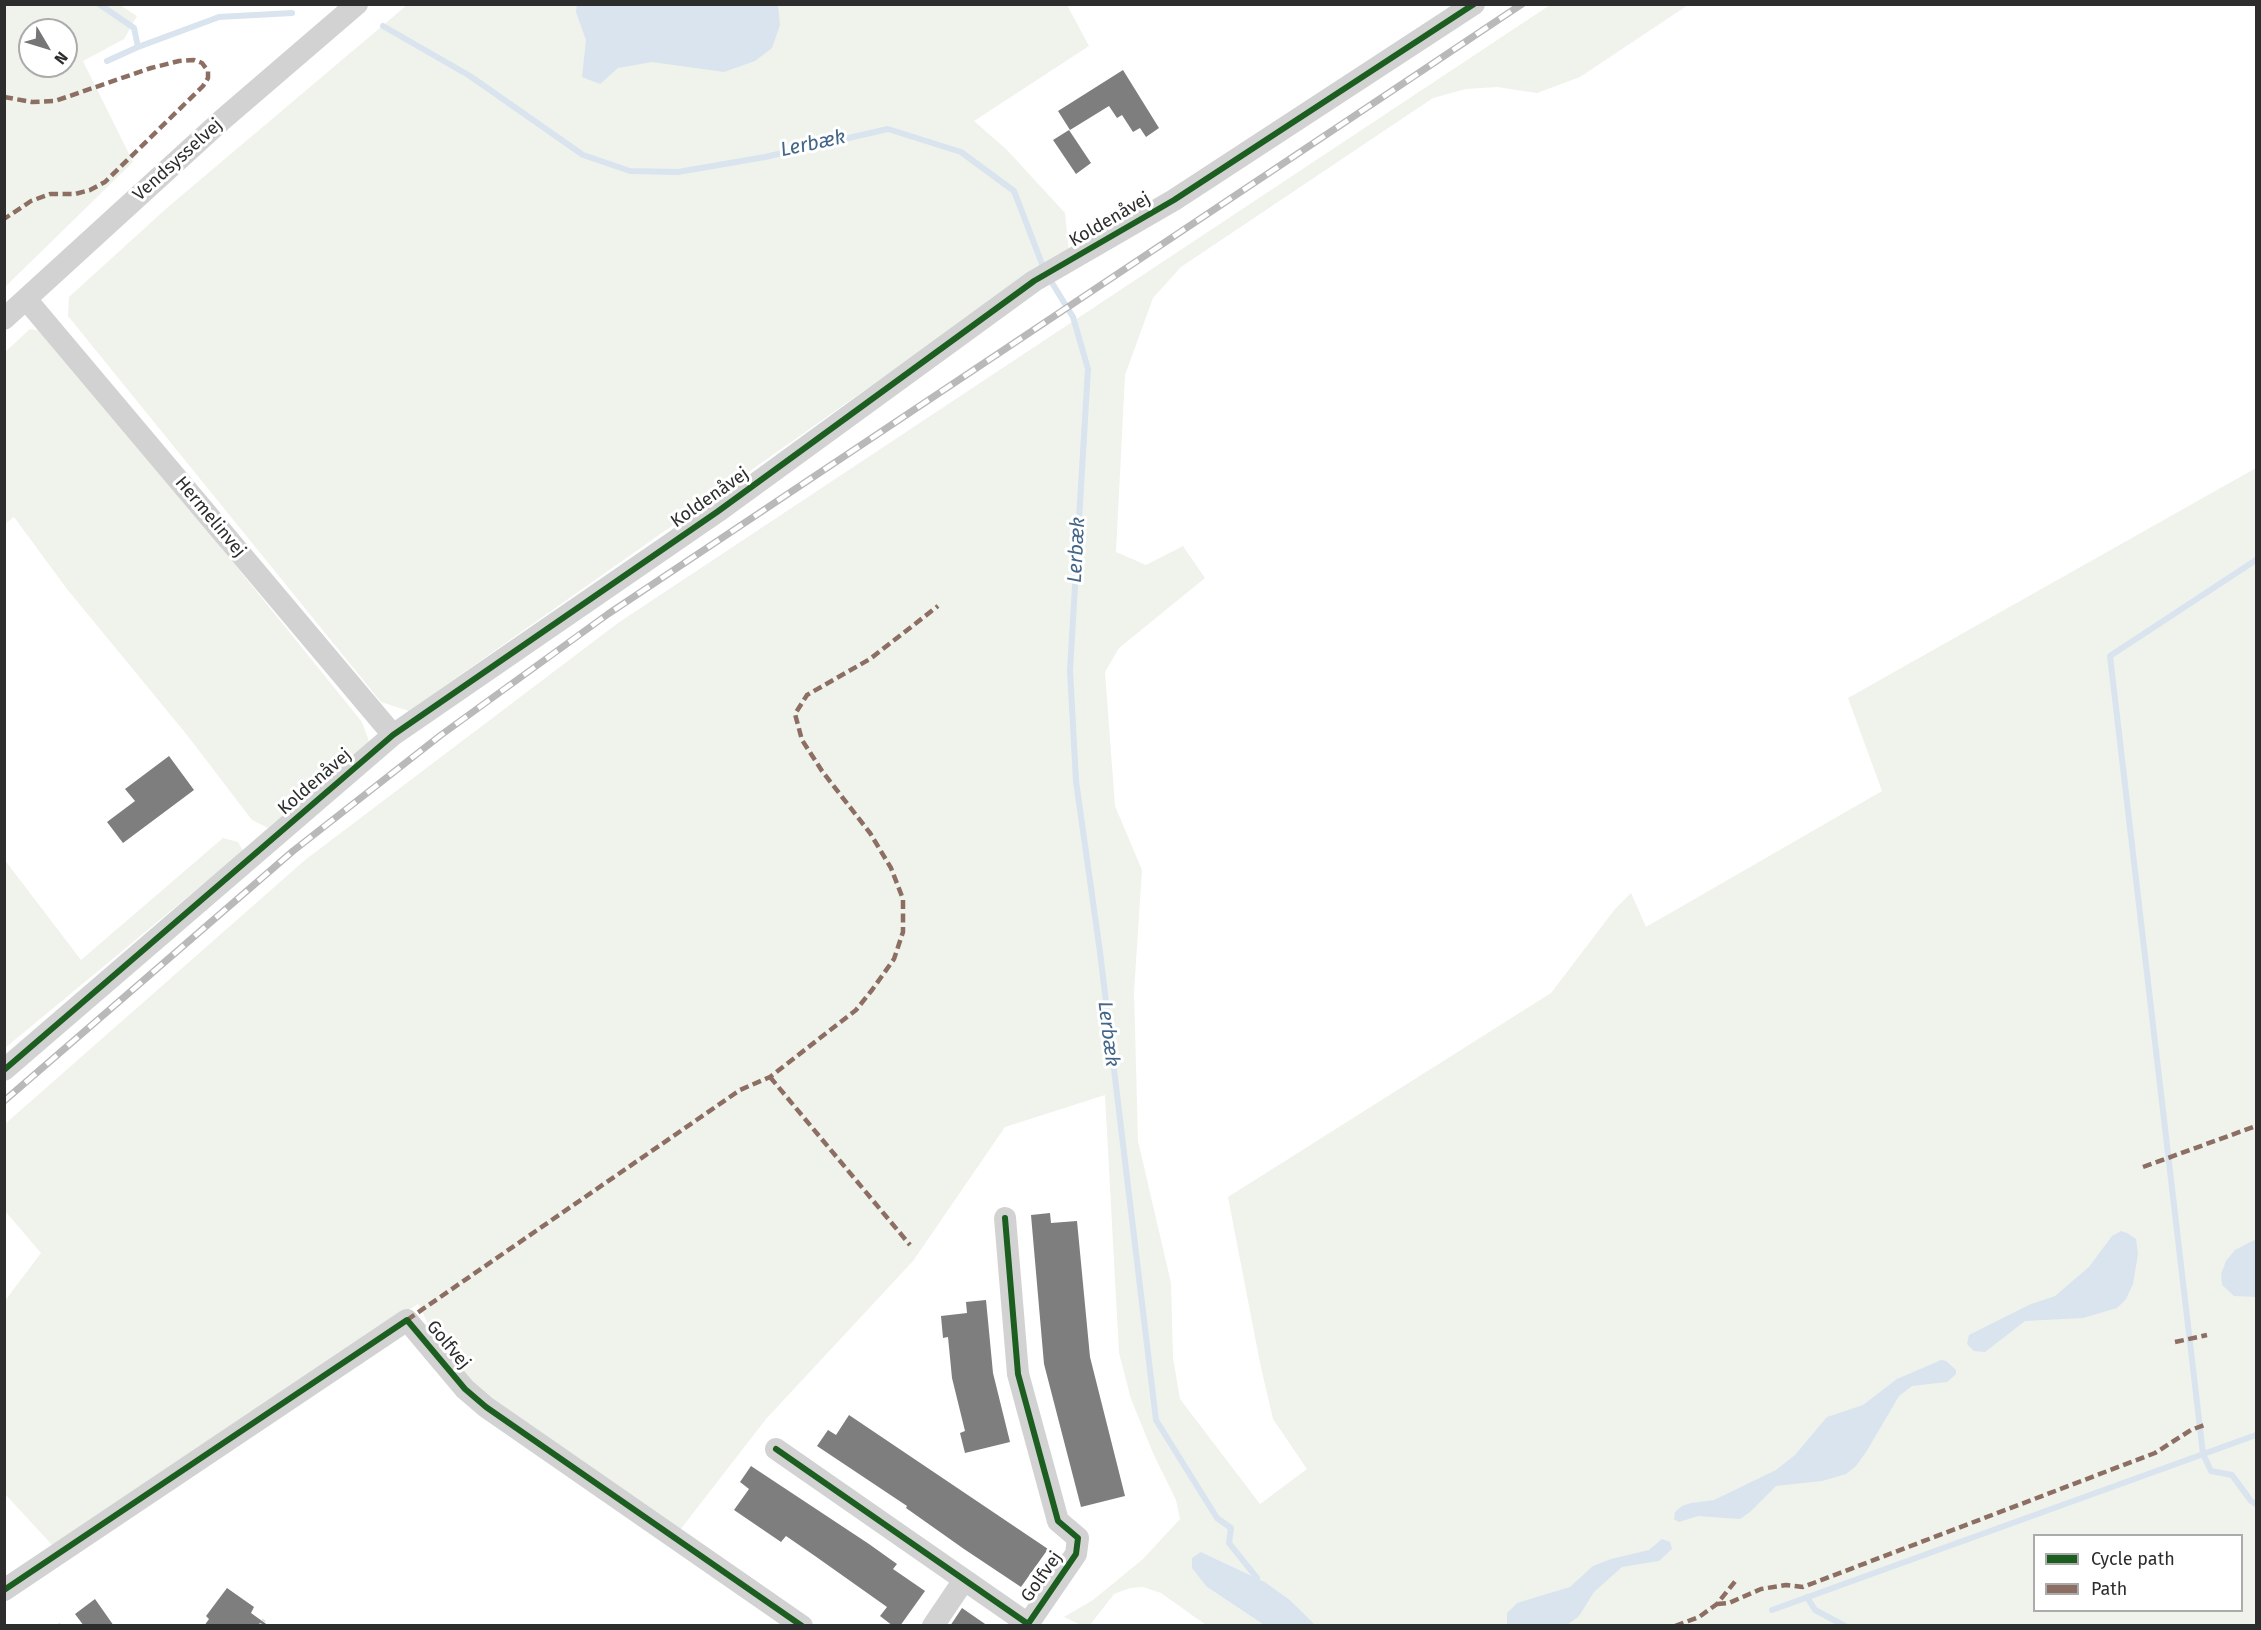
<!DOCTYPE html>
<html>
<head>
<meta charset="utf-8">
<style>
  body { margin:0 }
  #map { position:relative; width:2261px; height:1630px; overflow:hidden; background:#fff; font-family:"Fira Sans",sans-serif }
  canvas { display:block }
  .frame { position:absolute; inset:0; border:6px solid #2d2d2d; pointer-events:none }
  .legend { position:absolute; left:2033px; top:1534px; width:210px; height:78px; box-sizing:border-box; background:#fff; border:2px solid #ababab; margin:0; padding:8px 10px; list-style:none; font-size:18px; color:#2d2d2d }
  .legend li { display:flex; align-items:center; gap:12px; height:30px }
  .legend b { width:30px; border:2px solid #ababab }
  .north { position:absolute; left:18px; top:18px; width:60px; height:60px; box-sizing:border-box; background:#fff; border:2px solid #ababab; border-radius:50%; rotate:128deg; font-size:16px; font-weight:700; line-height:24px; text-align:center; color:#2d2d2d }
  .north::after { content:''; display:block; margin:auto; width:21px; height:27px; background:#767676; clip-path:polygon(50% 0,100% 100%,50% 72%,0 100%) }
</style>
</head>
<body>
<div id="map">
<canvas width="2261" height="1630"></canvas>
<div class="frame"></div>
<ul class="legend">
<li><b style="height:8px;background:#1b5e20"></b>Cycle path</li>
<li><b style="height:8px;background:#8d6e63"></b>Path</li>
</ul>
<div class="north">N</div>
</div>
<script>
const ctx = document.querySelector('canvas').getContext('2d');
ctx.lineJoin = 'round';
function fillPath(path, color) { ctx.fillStyle = color; ctx.fill(path, 'evenodd'); }
const shape = rows => new Path2D(rows.map(r => 'M' + r).join(''));
function trace(path, color, width, dash) { ctx.strokeStyle = color; ctx.lineWidth = width; ctx.lineCap = dash ? 'butt' : 'round'; ctx.setLineDash(dash || []); ctx.stroke(path); }
function drawText(font, color, halo, rows, align = 'center') {
  ctx.font = font + ' "Fira Sans",sans-serif'; ctx.lineWidth = 6; ctx.setLineDash([]); ctx.textBaseline = 'middle'; ctx.strokeStyle = halo; ctx.fillStyle = color; for (const [text, x, y, turn = 0] of rows) {
    ctx.save(); ctx.translate(x, y); ctx.rotate((+turn || 0) * Math.PI / 180); ctx.textAlign = isNaN(turn) ? turn : align; if (halo) ctx.strokeText(text, 0, 0); ctx.fillText(text, 0, 0); ctx.restore();
  }
}
fillPath(shape([
  [5,4,120,5,137,16,124,39,83,61,133,162,5,287],
  [30,30,66,30,66,66,30,66],
  [407,5,1067,5,1089,46,974,121,1007,150,1065,213,1069,252,1024,278,409,711,381,702,68,316,69,297,168,207],
  [1550,5,1688,5,1580,77,1537,93,1497,87,1466,89,1433,98,1181,267,1153,298,1125,375,1116,552,1146,565,1183,546,1205,578,1119,648,1105,672,1115,806,1142,870,1134,992,1138,1141,1171,1283,1173,1358,1180,1399,1260,1504,1307,1469,1273,1419,1260,1363,1228,1197,1551,993,1615,909,1631,893,1646,927,1882,791,1848,698,2256,468,2256,1625,1312,1625,1313,1624,1290,1600,1265,1582,1201,1552,1207,1587,1264,1625,1206,1625,1161,1593,1143,1587,1130,1588,1114,1594,1090,1625,1081,1625,1064,1617,1093,1600,1143,1559,1180,1519,1176,1500,1153,1453,1131,1399,1119,1353,1105,1095,1005,1127,913,1261,766,1419,680,1530,471,1383,434,1335,418,1304,53,1546,5,1494,4,1302,41,1253,5,1211,5,1124,305,860,618,623],
  [2034,1536,2242,1536,2242,1610,2034,1610],
  [30,329,47,332,362,722,370,744,268,828,252,820,187,735,67,589,14,517,5,524,5,352],
  [223,838,238,842,243,851,5,1048,4,859,81,960]
]), '#eff3ec');
fillPath(shape([
  [577,4,778,5,780,25,772,48,755,61,724,72,652,62,618,68,600,84,582,77,586,40,576,12],
  [2121,1231,2127,1233,2136,1239,2138,1254,2133,1284,2126,1299,2117,1308,2083,1318,2025,1321,1985,1352,1974,1351,1967,1344,1969,1335,2031,1304,2055,1296,2089,1267,2112,1236],
  [2256,1239,2256,1297,2234,1296,2222,1285,2221,1274,2226,1261,2235,1250],
  [1941,1360,1946,1361,1956,1370,1956,1374,1947,1382,1912,1386,1899,1396,1866,1452,1856,1466,1846,1474,1822,1481,1776,1486,1750,1512,1740,1519,1698,1516,1679,1522,1674,1519,1675,1512,1682,1506,1691,1503,1714,1500,1776,1470,1795,1455,1827,1417,1863,1405,1897,1379],
  [1662,1539,1670,1542,1672,1549,1659,1561,1622,1567,1594,1592,1579,1616,1567,1625,1507,1625,1507,1613,1517,1603,1570,1587,1593,1566,1611,1559,1649,1550],
  [1201,1552,1265,1582,1290,1600,1314,1624,1264,1625,1207,1587,1192,1568,1192,1558]
]), '#dae4ef');
trace(shape([
  [99,4,134,28,138,47],
  [383,26,470,76,583,155,630,171,678,172,765,157,888,129,961,152,1014,191,1044,269],
  [107,61,138,47,219,17,292,13],
  [1049,278,1073,317,1088,369,1070,670,1076,781,1100,952,1156,1420,1217,1518,1231,1528,1229,1543,1257,1578],
  [2256,560,2110,656,2203,1454,2211,1471,2232,1475,2251,1501,2256,1504],
  [1807,1597,1815,1610,1845,1626],
  [1772,1610,2256,1435]
]), '#dae4ef', 6);
fillPath(shape([
  [1123,70,1159,128,1146,137,1140,128,1133,132,1122,115,1117,118,1109,106,1070,130,1058,111],
  [1069,130,1091,163,1076,174,1053,140],
  [169,756,194,790,123,843,107,822,135,801,125,789],
  [1050,1213,1051,1223,1077,1221,1090,1357,1125,1496,1081,1507,1044,1364,1031,1215],
  [986,1300,993,1373,1010,1442,965,1453,960,1433,965,1431,952,1378,948,1337,943,1338,941,1316,967,1313,966,1302],
  [849,1415,1048,1549,1021,1587,964,1549,906,1508,907,1506,817,1446,828,1430,836,1435],
  [751,1466,869,1544,897,1564,893,1569,925,1591,900,1626,893,1626,880,1616,887,1607,815,1556,786,1536,781,1542,734,1510,749,1489,740,1482],
  [227,1588,254,1607,251,1613,269,1626,204,1626,209,1619,206,1616],
  [95,1599,114,1626,84,1626,75,1614],
  [962,1608,988,1626,950,1626]
]), '#7e7e7e');
trace(shape([
  [58,1624,59,1626],
  [260,1626,264,1620]
]), '#d2d2d2', 4, [3, 3]);
trace(shape([
  [26,299,393,735],
  [4,319,222,120,357,4],
  [4,1070,393,735,717,512,1034,281,1174,200,1474,4],
  [776,1449,1028,1624,1076,1554,1078,1538,1058,1521,1018,1374,1005,1218],
  [4,1590,407,1320,465,1389,486,1407,802,1626],
  [933,1626,964,1580]
]), '#d2d2d2', 22);
const rail = shape([
  [4,1101,293,851,441,735,608,614,1522,4]
]);
trace(rail, '#b9b9b9', 7);
trace(rail, '#fff', 4.5, [14]);
trace(shape([
  [4,97,32,102,55,101,151,68,179,61,194,60,202,63,208,71,208,78,203,86,105,182,90,190,75,194,50,194,31,201,4,219],
  [770,1077,910,1245],
  [2143,1167,2256,1126],
  [407,1320,740,1090,770,1077,856,1010,872,990,894,959,903,932,903,899,891,868,870,833,822,771,802,740,795,714,807,695,870,659,938,606],
  [2175,1342,2207,1335],
  [1717,1604,1729,1603,1761,1589,1786,1585,1803,1587,2155,1453,2191,1430,2207,1424],
  [1675,1626,1699,1617,1717,1604,1737,1579]
]), '#8d6e63', 4.5, [9, 4.5]);
trace(shape([
  [4,1070,393,735,717,512,1034,281,1174,200,1474,4],
  [776,1449,1028,1624,1076,1554,1078,1538,1058,1521,1018,1374,1005,1218],
  [4,1590,407,1320,465,1389,486,1407,802,1626]
]), '#1b5e20', 6);
drawText('18px', '#2d2d2d', '#fff', [
  ["Vendsysselvej",178,160,-42],
  ["Koldenåvej",1110,220,-30],
  ["Koldenåvej",710,498,-35],
  ["Hermelinvej",210,517,50],
  ["Koldenåvej",315,782,-41],
  ["Golfvej",448,1345,50],
  ["Golfvej",1042,1577,-55]
]);
drawText('italic 20px', '#426689', '#fff', [
  ["Lerbæk",813,144,-12],
  ["Lerbæk",1077,550,-87],
  ["Lerbæk",1108,1034,83]
]);
</script>
</body>
</html>
